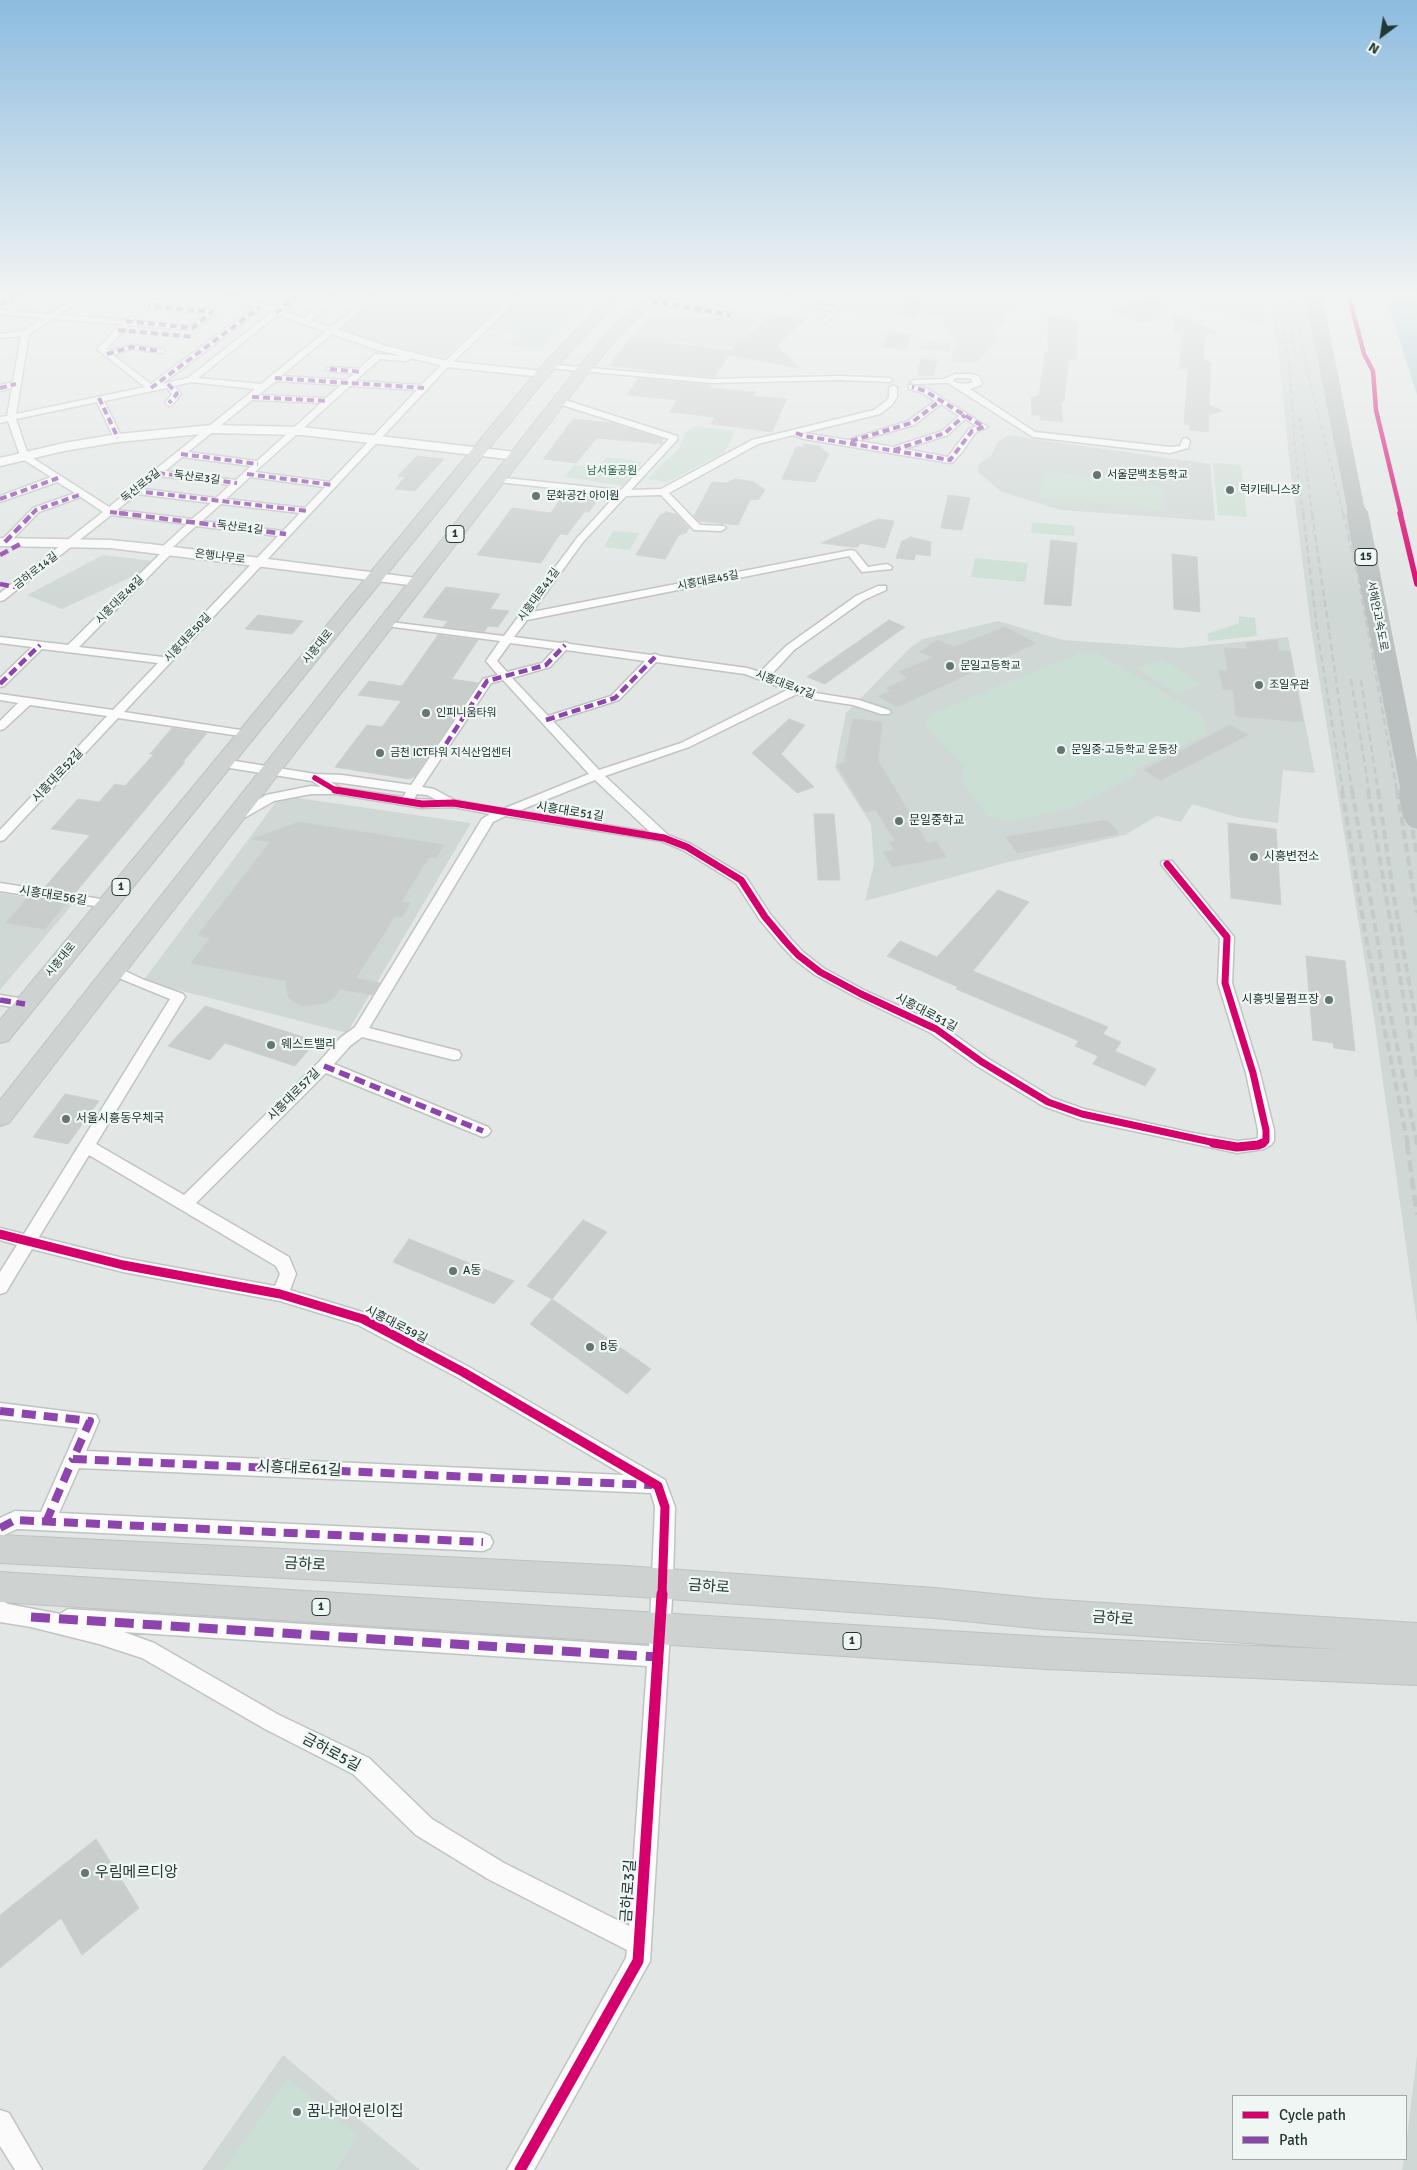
<!DOCTYPE html>
<html>
<head>
<meta charset="utf-8">
<style>
  body { margin:0 }
  #map { position:relative; width:1417px; height:2170px; overflow:hidden; background:#e2e7e5; font-family:Signika,sans-serif }
  canvas { display:block }
  .legend { position:absolute; left:1232px; top:2095px; width:175px; height:65px; box-sizing:border-box; background:#f0f6f4; border:1px solid #9eaaa8; margin:0; padding:6px 9px; list-style:none; font-size:15px; color:#223835 }
  .legend li { display:flex; align-items:center; gap:10px; height:25px }
  .legend b { width:25px; border:1px solid #9eaaa8 }
  .north { position:absolute; left:1357px; top:10px; width:50px; height:50px; -webkit-text-stroke:4px #f0f6f4; paint-order:stroke; rotate:211deg; font-size:14px; font-weight:700; line-height:20px; text-align:center; color:#223835 }
  .north::after { content:''; display:block; margin:auto; width:18px; height:22px; background:#223835; clip-path:polygon(50% 0,100% 100%,50% 72%,0 100%) }
</style>
</head>
<body>
<div id="map">
<canvas width="1417" height="2170"></canvas>
<ul class="legend">
<li><b style="height:6px;background:#d6006c"></b>Cycle path</li>
<li><b style="height:6px;background:#8e44ad"></b>Path</li>
</ul>
<div class="north">N</div>
</div>
<script>
const ctx = document.querySelector('canvas').getContext('2d');
ctx.lineJoin = 'round';
function fillPath(path, color) { ctx.fillStyle = color; ctx.fill(path, 'evenodd'); }
const shape = rows => new Path2D(rows.map(r => 'M' + r).join(''));
function trace(path, color, width, dash) { ctx.strokeStyle = color; ctx.lineWidth = width; ctx.lineCap = dash ? 'butt' : 'round'; ctx.setLineDash(dash || []); ctx.stroke(path); }
function drawText(font, color, halo, rows, align = 'center') {
  ctx.font = font + ' Signika,"Noto Sans KR",sans-serif'; ctx.lineWidth = 4.5; ctx.setLineDash([]); ctx.textBaseline = 'middle'; ctx.strokeStyle = halo; ctx.fillStyle = color; for (const [text, x, y, turn = 0] of rows) {
    ctx.save(); ctx.translate(x, y); ctx.rotate((+turn || 0) * Math.PI / 180); ctx.textAlign = isNaN(turn) ? turn : align; if (halo) ctx.strokeText(text, 0, 0); ctx.fillText(text, 0, 0); ctx.restore();
  }
}
fillPath(shape([
  [377,297,508,297,444,358,387,345,339,330],
  [795,297,1035,297,1001,316,1007,322,995,328,997,340,977,362,966,363,953,362,952,350,955,350,956,339,944,327,944,316,862,313],
  [1149,297,1262,297,1264,327,1218,310],
  [1268,297,1309,297,1417,789,1417,1324,1374,1018,1312,635,1289,458,1279,358],
  [655,316,759,319,752,326,740,348,674,341,654,371,608,366,631,336],
  [1015,435,1019,437,1210,464,1215,521,1061,510,1002,492,978,472,979,464,992,455,998,441,1008,436],
  [103,555,154,561,142,572,62,609,27,595],
  [998,621,1063,640,1179,648,1288,637,1315,773,1283,770,1278,823,1236,817,1192,804,1181,822,1157,816,1125,835,1005,863,865,901,874,864,871,824,835,768,846,713,911,647,923,639],
  [291,797,471,823,347,1033,143,981,276,802],
  [0,893,72,905,0,990],
  [283,2055,420,2170,202,2170],
  [1417,2055,1417,2170,1402,2170,1404,2159,1406,2159,1406,2144]
]), '#d0d8d5');
fillPath(shape([
  [520,297,599,297,560,330,542,349,508,345,519,333,486,329],
  [922,340,951,342,949,351,921,349],
  [696,426,735,431,725,452,667,482,647,479,679,448,686,432],
  [607,457,642,462,624,486,564,477,574,465,598,468],
  [1213,463,1241,465,1247,517,1218,515],
  [1047,471,1163,487,1163,511,1070,500,1064,502,1037,497],
  [1032,522,1075,526,1074,536,1031,533],
  [613,531,639,533,630,550,604,547],
  [975,558,1028,563,1025,582,971,577],
  [1239,616,1255,618,1257,636,1209,641,1207,634,1239,623],
  [1082,652,1097,653,1202,715,1207,733,1133,771,1138,774,1069,809,1020,820,1005,821,987,816,964,784,963,766,925,725,933,713],
  [1162,659,1203,684,1178,694,1137,669],
  [288,2078,358,2136,336,2170,224,2170]
]), '#ccdfd4');
fillPath(shape([
  [1386,297,1417,297,1417,395]
]), '#a6c8d2');
const building = shape([
  [905,297,919,300,915,318,900,314,905,297],
  [1148,297,1163,297,1160,318,1143,323,1109,310,1148,297],
  [772,314,805,319,777,346,799,368,729,355,714,377,644,371,646,369,611,365,630,339,731,350,730,352,772,314],
  [1173,314,1216,331,1216,334,1205,334,1203,359,1211,363,1209,405,1223,411,1209,415,1208,432,1190,430,1190,425,1184,424,1188,369,1179,368,1183,332,1174,332,1173,314],
  [1048,316,1064,317,1078,322,1076,360,1069,359,1064,402,1061,401,1063,422,1040,420,1040,415,1032,415,1031,398,1039,395,1045,353,1048,354,1048,316],
  [888,332,910,335,907,349,883,347,888,332],
  [921,359,937,361,933,376,917,375,921,359],
  [639,378,710,385,711,388,756,392,752,396,787,399,772,432,711,424,715,417,669,412,677,400,627,395,639,378],
  [573,419,612,423,663,439,662,444,597,438,576,463,543,459,573,419],
  [804,444,819,446,829,454,815,482,782,479,796,447,802,447,804,444],
  [417,456,444,459,415,491,395,489,405,477,398,476,417,456],
  [735,479,754,482,765,490,759,499,750,500,738,525,699,521,694,516,712,482,726,483,735,479],
  [564,494,599,498,589,512,584,512,567,535,560,534,541,563,477,555,512,508,551,513,564,494],
  [948,495,970,498,962,530,941,528,948,495],
  [666,512,676,514,689,528,686,533,679,535,665,559,636,555,659,516,666,512],
  [878,519,894,521,885,548,860,543,858,547,851,547,821,543,878,519],
  [911,537,931,542,930,556,916,554,914,560,896,558,902,541,911,537],
  [1051,540,1077,543,1071,606,1044,604,1051,540],
  [1172,554,1197,557,1200,612,1174,609,1172,554],
  [446,587,500,594,490,609,509,611,498,627,488,626,484,632,443,627,448,621,423,617,446,587],
  [258,615,303,621,292,634,245,629,258,615],
  [889,620,905,627,825,684,807,677,889,620],
  [1005,627,1036,643,897,707,878,696,891,691,886,688,908,678,899,672,934,657,920,652,937,640,954,647,1005,627],
  [438,635,478,640,452,679,478,683,415,776,409,779,335,767,367,725,382,727,401,701,358,695,369,681,402,686,438,635],
  [1277,640,1279,651,1290,651,1303,722,1236,716,1233,690,1223,690,1219,670,1228,671,1224,648,1248,649,1246,643,1277,640],
  [789,719,805,725,781,754,814,787,797,793,752,753,789,719],
  [853,719,882,722,878,760,927,843,936,841,946,857,892,867,883,852,894,850,889,842,895,841,876,810,865,812,837,765,844,763,853,719],
  [1230,725,1248,735,1161,780,1144,770,1230,725],
  [172,728,207,733,183,762,185,762,75,893,44,888,90,835,51,829,78,799,99,802,115,784,125,786,154,754,150,754,172,728],
  [814,814,834,814,840,880,818,880,814,814],
  [1107,820,1119,834,1017,853,1006,837,1107,820],
  [299,822,444,845,436,858,429,857,401,902,410,903,402,917,395,916,356,978,380,983,372,995,340,989,334,998,325,1003,302,1006,293,1002,288,996,286,981,191,963,210,938,198,935,270,842,252,839,299,822],
  [1228,823,1276,829,1281,905,1231,898,1228,823],
  [998,890,1029,902,973,971,1108,1027,1103,1034,1121,1042,1115,1051,1156,1069,1145,1086,1093,1064,1098,1056,1075,1046,1079,1041,956,989,958,987,887,956,900,941,937,957,998,890],
  [27,898,35,898,66,903,45,929,6,923,27,898],
  [1306,956,1345,961,1355,1051,1334,1048,1333,1043,1313,1040,1306,956],
  [205,1006,316,1041,295,1066,225,1043,210,1060,168,1046,205,1006],
  [65,1094,99,1101,68,1144,33,1137,65,1094],
  [583,1220,607,1232,552,1299,527,1286,583,1220],
  [409,1239,514,1281,494,1304,393,1262,409,1239],
  [552,1299,651,1369,627,1394,530,1324,552,1299],
  [96,1839,139,1908,82,1955,61,1918,0,1968,0,1915,96,1839]
]);
fillPath(building, '#c9cecc');
trace(building, '#cbd0ce', 1);
const street = shape([
  [12,297,24,297,0,306,0,301,12,297],
  [75,297,85,297,59,315,125,320,131,316,135,318,133,321,190,326,205,314,148,308,144,306,148,304,215,310,215,314,192,330,129,325,106,349,109,351,132,345,164,349,164,353,161,353,132,349,113,355,151,384,257,305,264,307,162,384,188,378,291,297,300,297,198,378,261,384,368,297,377,297,281,376,346,380,354,374,330,371,326,369,330,367,359,369,375,354,404,356,412,353,416,355,415,357,405,361,380,359,355,381,421,385,511,297,520,297,447,368,124,712,247,731,253,734,251,736,247,737,118,718,4,840,0,841,0,830,107,716,30,705,4,729,0,730,0,721,18,703,0,700,0,694,113,710,158,663,42,649,4,686,0,687,0,678,32,647,0,643,0,637,68,645,162,552,159,550,161,548,187,524,111,515,4,600,0,601,0,593,103,512,81,497,39,512,8,544,2,544,0,542,33,508,75,493,57,482,0,502,0,496,51,477,21,458,8,421,0,423,0,417,7,416,12,388,0,391,0,385,13,382,21,336,0,338,0,334,23,331,43,318,0,314,0,310,50,314,75,297],
  [53,319,121,324,97,349,145,387,16,414,29,334,53,319],
  [276,381,341,385,326,398,258,395,276,381],
  [191,382,255,389,109,507,28,455,16,419,97,402,114,438,118,441,122,438,104,401,167,388,172,394,165,403,169,406,172,405,181,394,174,386,191,382],
  [350,386,417,390,330,482,255,472,350,386],
  [252,400,321,403,257,461,188,452,252,400],
  [182,457,251,466,236,480,165,471,182,457],
  [159,476,230,485,216,498,143,489,159,476],
  [250,477,325,487,305,508,226,499,250,477],
  [137,494,211,503,192,519,117,510,137,494],
  [221,504,300,513,283,531,202,521,221,504],
  [196,526,278,536,163,657,79,647,173,552,175,550,172,548,196,526],
  [330,297,339,297,307,324,301,324,301,320,330,297],
  [780,297,794,297,839,310,825,323,821,321,830,311,780,297],
  [648,299,731,313,735,315,731,317,651,303,648,303,648,299],
  [546,364,712,379,841,376,889,378,893,380,889,382,841,380,712,383,549,368,545,366,546,364],
  [955,374,971,374,979,376,982,383,981,385,970,389,1035,432,1170,447,1180,446,1183,439,1186,438,1190,441,1188,448,1170,453,1033,437,948,383,914,384,910,382,914,380,944,379,955,374],
  [956,378,970,378,973,382,967,384,957,383,953,380,956,378],
  [893,385,897,388,897,397,892,405,880,414,803,433,848,440,908,421,935,401,922,393,909,389,909,385,912,385,928,389,988,427,975,433,962,452,953,462,950,463,804,439,793,435,758,444,669,493,700,525,724,526,726,528,721,531,694,530,661,495,626,496,583,542,532,612,851,550,855,551,868,567,887,564,892,567,891,569,862,572,849,556,527,620,514,637,561,643,565,642,570,644,651,655,655,654,660,656,747,668,760,672,786,646,856,596,878,586,886,586,886,590,864,600,794,650,770,676,816,693,859,700,889,710,891,712,889,714,881,714,853,705,814,699,797,694,689,747,605,776,668,835,691,844,746,877,770,914,791,939,803,952,825,969,866,991,941,1025,987,1058,1053,1098,1084,1109,1188,1132,1237,1141,1255,1139,1258,1138,1258,1130,1246,1073,1218,983,1220,938,1161,864,1162,861,1172,861,1234,937,1232,983,1260,1073,1274,1130,1274,1141,1271,1145,1264,1149,1237,1153,1082,1120,1043,1106,977,1066,931,1033,856,997,815,975,793,958,781,945,760,920,736,883,683,850,661,841,505,816,493,822,369,1028,459,1051,461,1055,459,1059,454,1060,362,1037,350,1046,334,1064,488,1127,491,1131,488,1135,483,1137,478,1135,326,1073,196,1203,289,1257,296,1274,290,1290,369,1314,469,1367,665,1480,675,1507,673,1583,650,1961,534,2170,507,2170,626,1958,627,1950,488,1879,416,1835,353,1774,265,1729,142,1658,99,1644,31,1627,0,1622,0,1599,8,1604,60,1614,68,1609,649,1646,655,1507,651,1493,79,1468,59,1513,483,1533,490,1536,493,1542,490,1548,483,1551,17,1529,0,1537,0,1518,15,1511,41,1512,78,1428,0,1419,0,1403,96,1415,99,1421,86,1451,624,1475,457,1377,358,1325,280,1301,123,1272,32,1249,6,1292,0,1294,0,1272,17,1245,0,1240,0,1228,24,1234,170,999,109,974,107,971,109,968,119,968,142,979,183,994,185,997,96,1144,184,1195,319,1062,340,1038,355,1027,482,819,490,814,453,807,422,808,336,794,311,794,274,801,237,822,231,818,233,815,266,795,311,786,321,787,312,781,223,767,217,763,223,759,315,774,342,775,411,785,483,679,498,675,486,661,500,641,386,626,381,623,382,621,504,636,577,538,616,495,498,482,495,481,495,477,621,490,669,439,556,403,556,399,562,399,677,436,677,440,631,490,661,489,752,440,874,410,886,401,889,397,889,388,893,385],
  [941,404,959,416,942,431,893,447,858,441,914,425,941,404],
  [965,419,977,426,969,429,948,457,904,449,948,435,965,419],
  [510,643,555,649,542,663,507,672,497,661,510,643],
  [566,650,645,661,611,696,548,716,512,678,550,667,566,650],
  [656,662,745,674,787,690,681,743,599,770,553,721,619,700,656,662],
  [503,680,589,774,503,809,454,800,434,789,422,787,491,683,503,680],
  [595,780,650,832,518,811,595,780],
  [331,782,342,783,406,792,403,797,340,788,331,782],
  [417,794,427,795,437,800,414,799,417,794],
  [89,1155,276,1266,280,1274,275,1286,123,1258,39,1237,89,1155],
  [124,1632,647,1666,629,1926,504,1863,432,1819,369,1758,279,1715,154,1643,124,1632],
  [0,883,107,900,114,904,107,908,0,891,0,883],
  [0,995,25,999,30,1001,32,1004,30,1007,25,1009,0,1005,0,995],
  [0,2110,9,2113,42,2170,15,2170,0,2146,0,2110]
]);
const secondary = shape([
  [226,297,242,297,386,346,447,361,542,371,548,374,542,377,447,367,378,350,226,297],
  [212,425,302,427,516,452,522,456,516,460,302,435,212,433,118,442,64,451,0,466,0,458,64,443,118,434,212,425],
  [0,538,110,540,150,544,417,578,422,579,424,582,422,585,417,586,110,548,0,546,0,538]
]);
const primary = shape([
  [612,297,625,297,600,320,547,377,8,1041,0,1043,0,1020,537,371,592,314,612,297],
  [648,297,661,297,625,329,589,372,9,1123,0,1126,0,1100,579,366,617,323,648,297],
  [0,1535,626,1566,935,1588,1043,1599,1417,1623,1417,1685,1046,1669,0,1602,0,1572,1046,1637,1349,1650,1043,1629,935,1618,626,1596,0,1563,0,1535]
]);
trace(street, '#bfc4c2', 3);
trace(secondary, '#bec5c3', 3);
trace(primary, '#bcc3c2', 2);
fillPath(street, '#fbfbfb');
fillPath(secondary, '#fbfbfb');
fillPath(primary, '#ced3d2');
trace(shape([
  [1278,297,1289,363,1296,458,1303,514],
  [1287,297,1295,355],
  [1295,300,1306,365,1343,514],
  [1300,417,1312,514]
]), '#c6c9c9', 2, [5.5, 3]);
trace(shape([
  [1303,513,1318,636,1343,791],
  [1312,513,1352,791],
  [1343,513,1358,576,1397,791],
  [1372,612,1405,791],
  [1351,679,1369,791],
  [1361,680,1378,791]
]), '#c6c9c9', 2.5, [7, 4]);
trace(shape([
  [1342,790,1366,938,1408,1144],
  [1352,790,1388,1002,1417,1144],
  [1368,790,1417,1077],
  [1378,790,1394,898,1417,1026],
  [1397,790,1417,913],
  [1405,790,1417,855]
]), '#c6c9c9', 4, [9, 4.5]);
trace(shape([
  [1407,1143,1417,1215],
  [1417,1143,1417,1145]
]), '#c6c9c9', 4.5, [12, 5.5]);
const highwayBridgeFar2 = shape([
  [1314,297,1357,514]
]);
const highwayBridgeFar1 = shape([
  [1357,513,1412,791]
]);
const highwayBridge = shape([
  [1412,790,1417,816]
]);
trace(highwayBridgeFar2, '#bcc3c2', 17, []);
trace(highwayBridgeFar1, '#bcc3c2', 22, []);
trace(highwayBridge, '#bcc3c2', 28, []);
trace(highwayBridgeFar2, '#bac1c0', 16);
trace(highwayBridgeFar1, '#bac1c0', 20);
trace(highwayBridge, '#bac1c0', 25);
trace(shape([
  [154,297,160,298],
  [651,301,731,315],
  [0,304,20,297],
  [276,313,296,297],
  [126,321,192,328,212,312,148,306],
  [118,330,194,337],
  [107,354,132,347,161,351],
  [330,369,361,372],
  [275,378,424,388],
  [168,384,177,394,169,403],
  [0,388,16,384],
  [151,388,260,307],
  [252,397,328,401],
  [99,398,118,438],
  [796,433,804,436,950,460,972,431,984,427,925,391,912,387],
  [851,441,911,423,940,401],
  [894,450,945,433,965,415],
  [181,454,258,464],
  [158,473,237,483],
  [247,474,333,485],
  [135,491,308,511],
  [0,499,58,478],
  [110,512,129,514],
  [32,514,36,510,82,494]
]), '#8e44ad', 4, [7, 4]);
trace(shape([
  [119,513,286,534],
  [5,542,33,513],
  [0,555,22,543],
  [0,584,15,587],
  [0,684,40,645],
  [546,720,615,698,655,657],
  [446,744,487,681,546,665,565,645]
]), '#8e44ad', 4.5, [9, 4.5]);
trace(shape([
  [0,1000,25,1004],
  [324,1066,483,1131]
]), '#8e44ad', 5.5, [11, 5.5]);
trace(shape([
  [0,1411,90,1421,73,1459,652,1485],
  [46,1522,73,1459],
  [0,1528,15,1520,483,1542]
]), '#8e44ad', 8, [14, 8]);
trace(shape([
  [31,1617,657,1657]
]), '#8e44ad', 9, [19, 9]);
trace(shape([
  [1349,297,1364,354,1373,371,1376,410,1401,514]
]), '#d6006c', 4.5);
trace(shape([
  [1400,513,1417,584],
  [315,778,337,791]
]), '#d6006c', 5.5);
trace(shape([
  [335,790,422,804,453,803,664,838,687,847,741,880,765,917,786,942,798,955,820,972,861,994,936,1029,982,1062,1048,1102,1082,1114,1220,1144],
  [1167,864,1227,937,1225,983,1253,1073,1266,1130,1266,1141,1260,1144]
]), '#d6006c', 7);
trace(shape([
  [1213,1143,1237,1147,1258,1145,1263,1143],
  [0,1234,123,1265,280,1294,363,1319,463,1372,658,1486,665,1507,662,1595]
]), '#d6006c', 9);
trace(shape([
  [520,2170,638,1961,662,1594]
]), '#d6006c', 11);
const sky = ctx.createLinearGradient(0, 0, 0, 601);
sky.addColorStop(0, '#8dbcdf');
sky.addColorStop(0.49, '#f2f4f3');
sky.addColorStop(1, '#f2f4f300');
ctx.fillStyle = sky;
ctx.fillRect(0, 0, 1417, 601);
for (const [x, y, r, color] of [
  [1097,475,5,"#657573"],
  [1230,490,5,"#657573"],
  [536,496,5,"#657573"],
  [950,666,5,"#657573"],
  [1259,685,5,"#657573"],
  [426,713,5,"#657573"],
  [1061,750,5,"#657573"],
  [380,753,5,"#657573"],
  [899,821,5,"#657573"],
  [1254,857,5,"#657573"],
  [1329,1000,5,"#657573"],
  [271,1045,5,"#657573"],
  [66,1119,5,"#657573"],
  [453,1271,5,"#657573"],
  [590,1347,5,"#657573"],
  [85,1873,5,"#657573"],
  [297,2112,5,"#657573"]
]) { const dot = new Path2D(); dot.arc(x, y, r, 0, 2 * Math.PI); ctx.fillStyle = color; ctx.fill(dot); trace(dot, '#f0f6f4', 2); }
drawText('11px', '#306b4e', '#f0f6f4', [
  ["남서울공원",612,471]
]);
drawText('11px', '#223835', '#f0f6f4', [
  ["서울문백초등학교",1107,475],
  ["럭키테니스장",1240,490],
  ["문화공간 아이원",546,496],
  ["문일고등학교",960,666],
  ["조일우관",1269,685],
  ["인피니움타워",436,713],
  ["문일중·고등학교 운동장",1071,750],
  ["금천 ICT타워 지식산업센터",390,753]
], 'left');
drawText('11px', '#223835', '#f0f6f4', [
  ["독산로3길",197,478,7],
  ["독산로5길",141,486,-39],
  ["독산로1길",240,528,7],
  ["은행나무로",220,557,7],
  ["금하로14길",36,571,-38],
  ["시흥대로45길",708,581,-11],
  ["시흥대로41길",539,595,-54],
  ["시흥대로48길",120,600,-45],
  ["서해안고속도로",1377,616,79],
  ["시흥대로50길",188,638,-47],
  ["시흥대로",318,647,-51],
  ["시흥대로47길",785,685,20],
  ["시흥대로",61,960,-51]
]);
for (const [x, y, w] of [
  [455,534,18],
  [1366,557,22],
  [121,887,18],
  [321,1607,18],
  [852,1641,18]
]) { const box = new Path2D(); box.roundRect(x - w / 2, y - 8.5, w, 17, 4); ctx.fillStyle = '#f0f6f4'; ctx.fill(box); trace(box, '#223835', 1); }
drawText('bold 11px', '#223835', null, [
  ["1",455,534],
  ["15",1366,557],
  ["1",121,887],
  ["1",321,1607],
  ["1",852,1641]
]);
drawText('12px', '#223835', '#f0f6f4', [
  ["시흥대로52길",58,776,-47],
  ["시흥대로51길",570,812,9],
  ["시흥대로56길",53,896,9],
  ["시흥대로51길",926,1013,28],
  ["시흥대로57길",294,1095,-45],
  ["시흥대로59길",396,1325,27]
]);
drawText('12px', '#223835', '#f0f6f4', [
  ["문일중학교",909,821],
  ["시흥변전소",1264,857],
  ["시흥빗물펌프장",1319,1000,"right"],
  ["웨스트밸리",281,1045],
  ["서울시흥동우체국",76,1119],
  ["A동",463,1271],
  ["B동",600,1347]
], 'left');
drawText('15px', '#223835', '#f0f6f4', [
  ["시흥대로61길",299,1469,3],
  ["금하로",305,1565,3],
  ["금하로",709,1587,4],
  ["금하로",1113,1619,4],
  ["금하로5길",331,1753,28],
  ["금하로3길",629,1891,-86]
]);
drawText('15px', '#223835', '#f0f6f4', [
  ["우림메르디앙",95,1873],
  ["꿈나래어린이집",307,2112]
], 'left');
</script>
</body>
</html>
